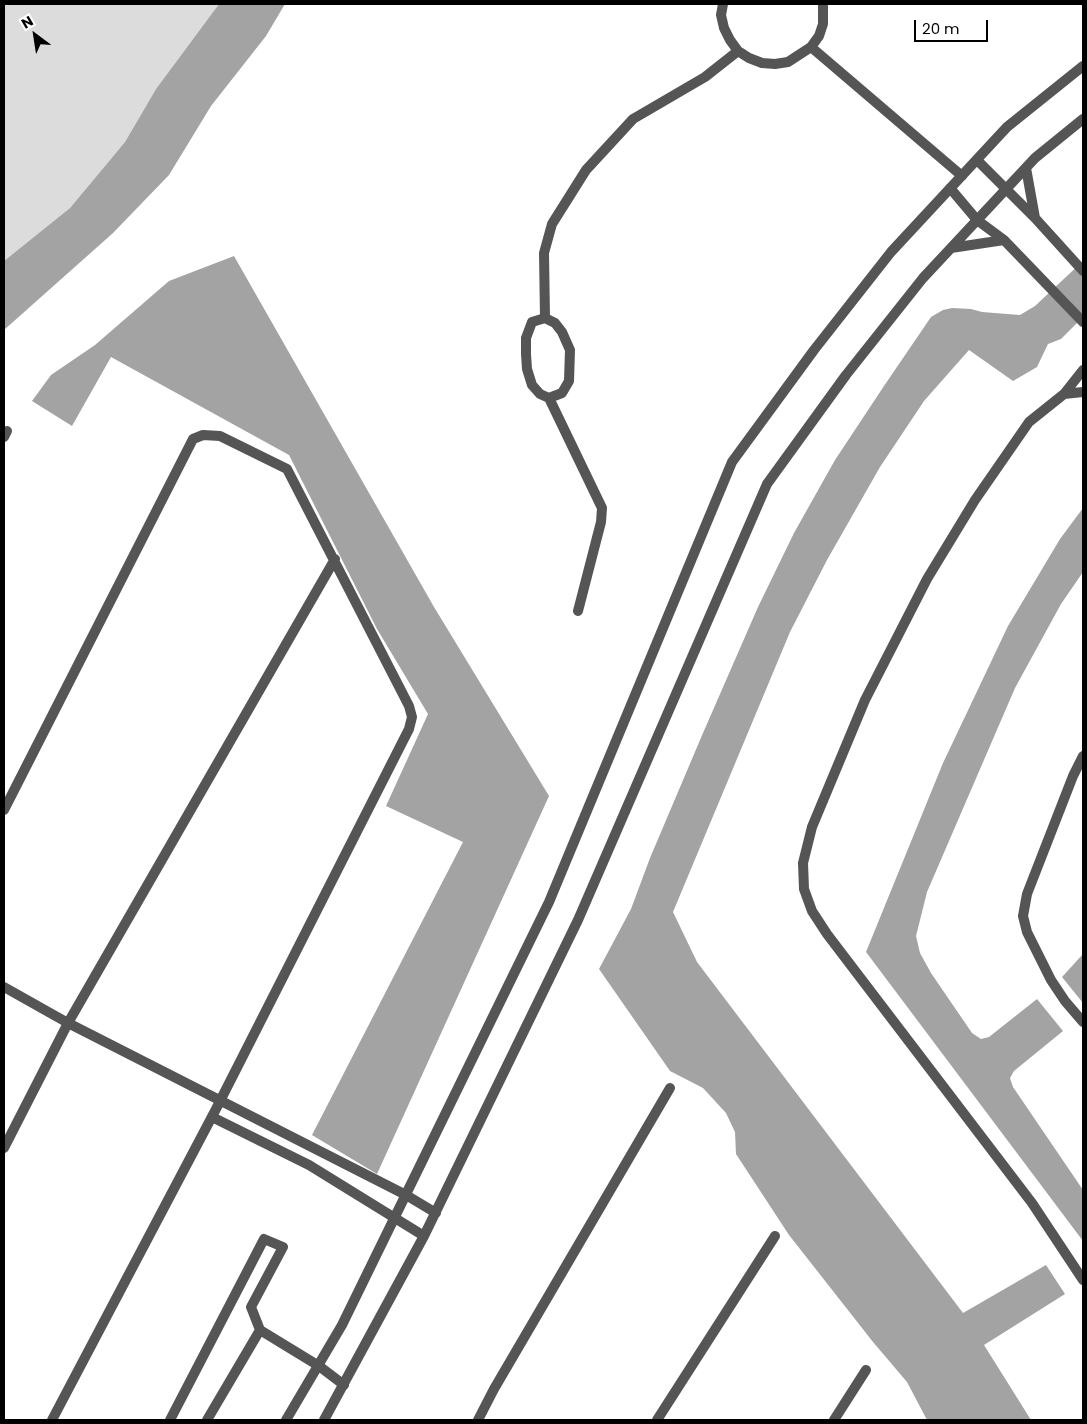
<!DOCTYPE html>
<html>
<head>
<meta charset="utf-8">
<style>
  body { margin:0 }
  #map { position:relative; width:1087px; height:1424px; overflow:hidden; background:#fff; font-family:Poppins,sans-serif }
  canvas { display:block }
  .frame { position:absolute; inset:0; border:5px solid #000; pointer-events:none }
  .north { position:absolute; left:10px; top:10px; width:50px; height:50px; -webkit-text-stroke:4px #fff; paint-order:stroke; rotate:329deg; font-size:14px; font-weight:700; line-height:20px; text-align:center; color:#000 }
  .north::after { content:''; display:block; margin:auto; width:18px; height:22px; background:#000; clip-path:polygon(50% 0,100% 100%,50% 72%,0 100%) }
  .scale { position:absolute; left:914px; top:20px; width:74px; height:22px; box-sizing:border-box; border:2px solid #000; border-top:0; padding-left:6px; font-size:15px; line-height:18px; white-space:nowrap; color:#000; -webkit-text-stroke:4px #fff; paint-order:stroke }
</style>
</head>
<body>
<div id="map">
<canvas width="1087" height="1424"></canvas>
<div class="frame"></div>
<div class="north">N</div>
<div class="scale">20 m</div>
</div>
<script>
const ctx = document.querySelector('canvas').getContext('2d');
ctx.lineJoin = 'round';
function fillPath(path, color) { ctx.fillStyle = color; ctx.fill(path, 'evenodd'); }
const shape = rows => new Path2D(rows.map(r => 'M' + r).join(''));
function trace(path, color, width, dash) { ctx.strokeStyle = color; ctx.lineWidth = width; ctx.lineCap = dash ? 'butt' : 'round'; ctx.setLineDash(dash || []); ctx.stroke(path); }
fillPath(shape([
  [4,4,219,4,156,89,125,142,70,208,4,261]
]), '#dcdcdc');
fillPath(shape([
  [219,4,285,4,266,36,211,106,169,175,113,233,4,330,4,261,70,208,125,142,156,89],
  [234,256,434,607,549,796,377,1174,312,1135,463,842,386,806,428,714,377,629,289,455,111,357,72,426,32,401,51,375,95,345,169,281],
  [1083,261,1083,317,1061,339,1048,344,1037,367,1013,381,969,350,924,401,880,467,827,560,790,632,673,912,697,962,963,1313,1046,1265,1065,1294,984,1345,1031,1420,927,1420,907,1382,873,1342,789,1235,736,1154,735,1132,726,1113,703,1088,670,1071,599,969,631,909,650,858,703,733,758,607,794,533,835,460,884,386,931,317,943,310,952,308,971,309,982,312,1020,315,1035,306],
  [1083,508,1083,572,1061,604,1015,688,927,892,916,936,920,953,931,973,972,1033,981,1039,989,1037,1037,999,1063,1031,1014,1071,1010,1078,1013,1087,1083,1190,1083,1241,866,952,943,763,1008,626,1060,539],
  [1083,954,1083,1003,1062,977]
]), '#a3a3a3');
trace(shape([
  [170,1420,264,1239,283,1247,251,1307,260,1330,319,1366,344,1385],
  [207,1420,260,1330]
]), '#555', 10);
trace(shape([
  [723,4,721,15,724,28,730,40,738,51,749,58,762,63,775,64,788,62,811,47,819,36,823,24,823,4],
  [811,47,962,176],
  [977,160,1035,218,1083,271],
  [1026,168,1035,218],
  [950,188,977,220,1004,240,1083,322],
  [951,248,1004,240],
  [545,318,544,253,552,224,586,170,633,119,705,77,738,51],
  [545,318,555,323,562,332,570,350,569,381,562,393,549,398,540,394,532,385,527,369,526,354,526,338,532,322,545,318],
  [1083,370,1064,394,1029,422,975,500,927,579,865,700,812,827,803,863,804,889,812,911,827,934,1032,1203,1083,1280],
  [1064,394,1083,392],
  [549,398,602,508,601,522,578,611],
  [4,437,7,431],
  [1083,756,1073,776,1027,894,1023,916,1027,932,1051,980,1065,1001,1083,1022],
  [4,810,193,439,203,435,220,436,287,469,409,706,412,717,409,729,216,1109,52,1420],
  [4,987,68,1023,406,1195,436,1213],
  [212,1117,309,1165,424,1236],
  [4,1148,68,1023,335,559],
  [286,1420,342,1325,549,902,732,462,814,350,891,252,1007,127,1083,66],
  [324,1420,424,1236,578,920,767,484,846,375,923,278,1035,158,1083,119],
  [478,1420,494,1389,670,1088],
  [657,1420,775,1236],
  [834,1420,866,1370]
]), '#555', 10);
</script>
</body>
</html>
